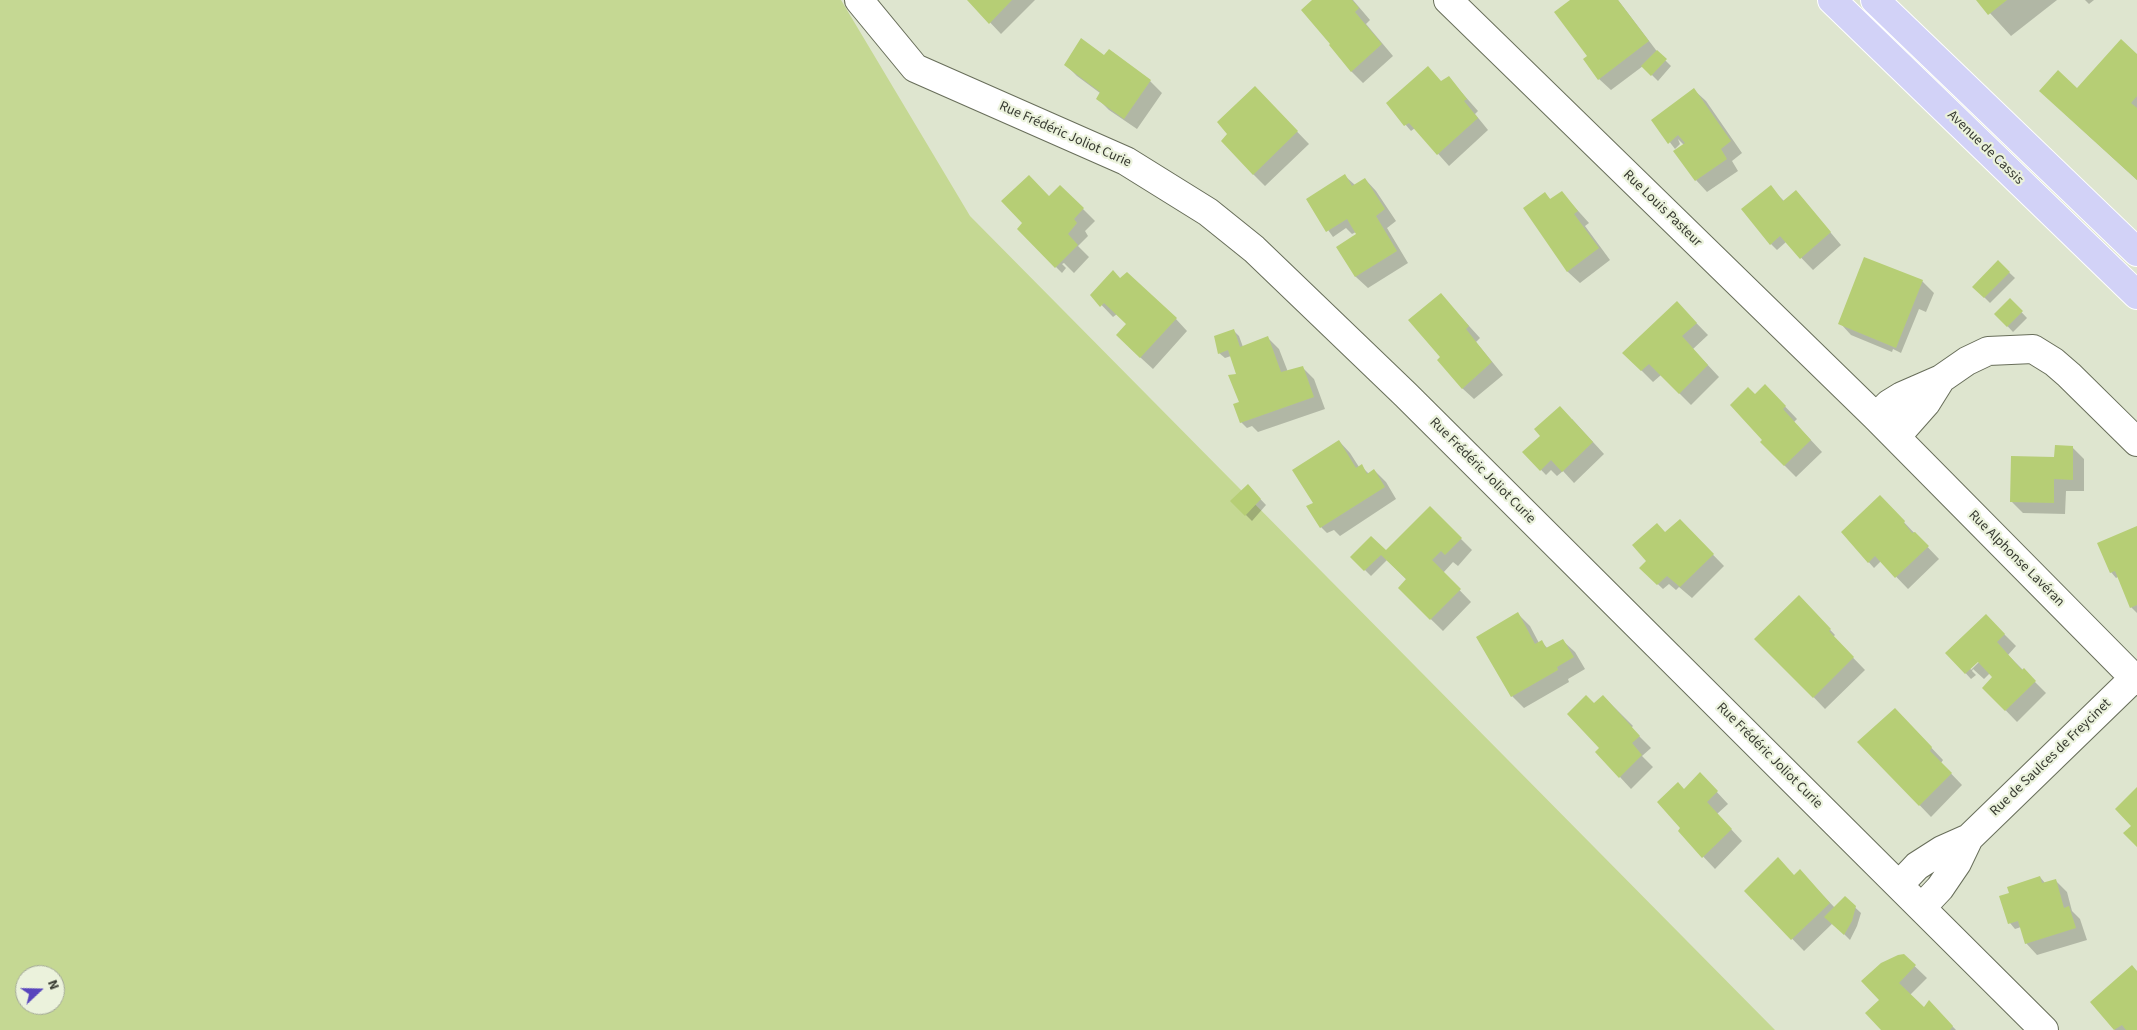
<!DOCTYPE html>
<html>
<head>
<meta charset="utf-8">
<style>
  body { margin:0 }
  #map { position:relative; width:2137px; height:1030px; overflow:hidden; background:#dee5cf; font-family:"Source Sans 3",sans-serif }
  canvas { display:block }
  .north { position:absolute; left:15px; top:965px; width:50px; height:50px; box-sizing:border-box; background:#ebf2dc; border:1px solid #a3a898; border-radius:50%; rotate:69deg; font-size:14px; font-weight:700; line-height:20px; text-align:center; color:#373a31 }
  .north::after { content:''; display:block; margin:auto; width:18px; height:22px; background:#5845bd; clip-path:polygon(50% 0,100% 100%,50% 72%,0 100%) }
</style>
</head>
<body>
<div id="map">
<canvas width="2137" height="1030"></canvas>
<div class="north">N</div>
</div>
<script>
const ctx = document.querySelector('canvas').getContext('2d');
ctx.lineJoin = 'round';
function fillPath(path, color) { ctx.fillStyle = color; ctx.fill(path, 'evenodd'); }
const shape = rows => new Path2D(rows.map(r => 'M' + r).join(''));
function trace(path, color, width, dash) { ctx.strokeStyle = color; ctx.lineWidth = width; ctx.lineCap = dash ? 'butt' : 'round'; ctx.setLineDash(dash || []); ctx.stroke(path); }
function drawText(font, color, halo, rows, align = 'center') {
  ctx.font = font + ' "Source Sans 3",sans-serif'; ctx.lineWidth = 4.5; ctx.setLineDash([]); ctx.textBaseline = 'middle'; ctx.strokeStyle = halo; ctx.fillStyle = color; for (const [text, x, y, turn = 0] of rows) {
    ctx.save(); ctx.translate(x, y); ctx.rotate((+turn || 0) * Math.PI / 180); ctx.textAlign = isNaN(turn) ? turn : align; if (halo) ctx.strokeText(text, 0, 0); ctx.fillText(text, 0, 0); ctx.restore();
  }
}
fillPath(shape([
  [0,0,841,0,970,216,1775,1030,0,1030],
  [25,975,55,975,55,1005,25,1005]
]), '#c5d893');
fillPath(shape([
  [969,0,1035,0,1001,34],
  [1314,0,1353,0,1370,20,1366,24,1393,56,1363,83,1351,71],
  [1572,0,1618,0,1659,54,1671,66,1658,81,1643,66,1611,90,1599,79,1589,56],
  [1978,0,2057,0,2011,36],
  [2085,0,2094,0,2089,4],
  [2137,56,2137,180,2065,114,2077,89],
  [1111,63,1150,81,1162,93,1137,129,1109,110,1098,99,1100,93,1077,76,1066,65],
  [1448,77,1478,111,1475,114,1488,130,1449,166,1415,128,1411,131,1387,103,1442,82],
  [1255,88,1309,144,1265,186,1253,174,1229,134],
  [1694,90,1706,101,1742,153,1732,161,1738,171,1707,192,1696,180,1684,145,1678,139,1680,144,1675,149,1653,120],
  [1345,176,1355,185,1365,179,1376,191,1396,221,1387,228,1408,263,1368,288,1356,277,1338,248,1358,235,1356,232,1352,234,1346,228,1333,237,1307,200],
  [1060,186,1095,221,1085,231,1088,236,1078,246,1089,257,1074,273,1064,263,1062,264,1066,268,1062,273,1018,229],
  [1770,187,1784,201,1796,191,1841,245,1813,270,1786,242,1777,250,1771,244],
  [1562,193,1589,223,1585,226,1610,260,1580,283,1568,272,1549,245,1545,194,1551,200],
  [1865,258,1922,281,1934,293,1926,312,1919,309,1901,353,1893,349,1892,352,1851,335,1840,323],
  [1998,262,2015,278,1990,303,1974,287],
  [1121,280,1176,319,1187,331,1153,369,1129,347,1128,324,1117,314,1113,317,1092,295],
  [1440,294,1480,338,1476,342,1503,375,1474,399,1462,388,1442,357],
  [2010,300,2027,318,2013,332,1996,314],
  [1677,303,1708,335,1693,349,1719,377,1691,405,1661,375,1653,382,1624,353],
  [1233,330,1239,336,1243,347,1268,338,1279,349,1288,372,1302,367,1314,379,1325,409,1258,432,1252,426,1247,428,1241,422,1238,374,1231,356,1225,358,1219,353],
  [1755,395,1777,398,1797,419,1794,422,1822,452,1796,477,1761,442,1764,440],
  [1572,419,1604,454,1574,483,1563,471,1557,476,1551,470,1546,475,1524,452,1542,436],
  [1339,441,1350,453,1359,467,1361,466,1369,474,1374,470,1386,482,1396,499,1340,536,1334,530,1327,533,1321,527,1315,503],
  [2072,447,2084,459,2084,491,2066,491,2065,514,2023,513,2011,501,2055,458],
  [1248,486,1266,505,1252,521,1232,501],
  [1880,497,1939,559,1908,589,1881,561,1874,568,1843,533],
  [1430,508,1472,550,1458,566,1453,562,1443,573,1471,602,1443,631,1399,588,1407,580,1387,560,1371,576,1352,557,1386,552],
  [1680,521,1724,566,1692,598,1679,587,1676,590,1669,584,1663,589,1641,568,1648,561,1666,534],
  [2137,527,2137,613,2131,607,2118,577,2116,578,2111,572],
  [1799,597,1835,635,1833,637,1865,670,1825,709,1800,683],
  [1518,614,1530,626,1539,643,1542,642,1548,649,1563,641,1575,652,1585,669,1568,679,1569,682,1524,708,1512,696,1494,666],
  [1986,616,2016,646,2008,655,2046,693,2017,722,1984,688,1994,677,1990,673,1984,679,1973,669,1972,671,1976,675,1971,679,1947,653],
  [1988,653,1971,670,1970,668],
  [1603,696,1633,726,1631,728,1651,748,1642,756,1653,767,1631,789,1620,777,1601,748,1594,704],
  [1906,721,1943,760,1941,763,1962,785,1931,817,1859,742],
  [1700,774,1728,804,1717,814,1742,841,1715,869,1679,831,1682,828,1684,790],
  [1800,871,1835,908,1845,898,1861,913,1857,926,1850,940,1833,923,1804,951,1746,891,1795,877],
  [2040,877,2045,883,2055,880,2067,892,2072,911,2080,919,2087,940,2037,955,2026,943,2021,927,2015,929,2010,923,2009,894],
  [1904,956,1927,978,1910,995,1924,1009,1929,1002,1956,1030,1883,1030,1881,1000],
  [2137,972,2137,1030,2115,1030,2092,1002]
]), '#0003');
fillPath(shape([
  [967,0,1012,0,989,24],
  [1312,0,1352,0,1359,8,1355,12,1382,44,1351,72,1329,45,1330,44,1301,10],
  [1570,0,1618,0,1649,41,1598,80,1583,59,1587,56,1554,12],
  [1976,0,2007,0,1988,15],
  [1081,38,1104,55,1109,49,1151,80,1124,119,1096,99,1100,92,1064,65],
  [2121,39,2137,54,2137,96,2131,103,2137,108,2137,180,2039,91,2058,70,2077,88],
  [1657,50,1667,59,1651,76,1641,66],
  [1428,66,1441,81,1449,76,1467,99,1464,101,1478,118,1437,155,1409,123,1404,126,1386,103],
  [1255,86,1298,131,1253,175,1221,141,1227,134,1217,122],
  [1694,88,1731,141,1721,149,1727,159,1695,181,1673,151,1685,143,1678,135,1668,144,1651,120],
  [1345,174,1352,186,1365,178,1385,209,1376,216,1397,251,1355,277,1336,247,1356,234,1347,219,1326,232,1306,199],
  [1029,175,1049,196,1060,185,1084,208,1074,219,1077,223,1068,234,1078,245,1055,268,1017,229,1022,223,1001,201],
  [1771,185,1783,201,1796,190,1831,232,1800,259,1780,236,1770,245,1741,209],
  [1562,191,1578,211,1574,214,1599,248,1567,272,1523,208,1545,192,1550,199],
  [1864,257,1923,280,1896,348,1838,324],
  [1998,260,2010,272,1984,298,1972,287],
  [1113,270,1120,278,1127,272,1177,318,1140,358,1116,335,1126,324,1104,303,1100,307,1090,295],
  [1441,293,1469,326,1466,329,1492,362,1462,389,1437,360,1440,357,1408,320],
  [2010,298,2023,311,2007,327,1994,314],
  [1677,301,1697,323,1682,336,1708,365,1679,394,1649,364,1641,371,1622,353],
  [1234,329,1240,347,1268,336,1281,372,1303,366,1314,397,1240,423,1233,404,1239,402,1228,375,1236,374,1228,350,1218,354,1214,336],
  [1765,384,1786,406,1783,409,1811,440,1784,466,1760,442,1762,440,1730,405,1748,387,1755,394],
  [1560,406,1593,442,1562,472,1551,460,1540,471,1522,452,1540,436,1534,429],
  [1339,440,1356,468,1362,464,1367,474,1374,469,1385,487,1320,528,1306,506,1313,503,1292,470],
  [2055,445,2073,446,2073,480,2054,479,2054,503,2010,502,2011,456,2054,457],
  [1248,484,1261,499,1245,516,1230,501],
  [1880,495,1905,521,1904,523,1912,533,1915,532,1929,546,1895,578,1875,556,1868,563,1841,532],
  [1430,506,1462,538,1445,555,1441,551,1432,560,1461,589,1430,620,1398,588,1406,579,1381,555,1364,571,1350,557,1371,536,1386,550],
  [1680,519,1714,554,1680,587,1667,576,1657,585,1639,568,1646,561,1632,545,1657,523,1665,532],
  [2137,526,2137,605,2130,608,2115,571,2110,573,2097,543],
  [1799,595,1831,629,1829,631,1854,657,1813,698,1754,639],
  [1518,612,1535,644,1542,640,1546,648,1563,639,1574,657,1557,667,1558,670,1511,697,1476,637],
  [1986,614,2005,634,1997,642,2022,670,2024,668,2036,681,2005,711,1982,688,1992,677,1978,662,1965,674,1945,653],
  [1586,695,1594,703,1603,695,1640,736,1632,743,1642,755,1619,778,1595,752,1599,748,1567,714],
  [1895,708,1932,747,1930,751,1952,773,1919,806,1857,742],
  [1700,772,1718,791,1707,802,1732,829,1702,858,1678,831,1680,828,1657,802,1678,782,1684,789],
  [2137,787,2137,847,2123,833,2131,826,2115,809],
  [1778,857,1794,875,1800,869,1830,903,1791,940,1744,891],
  [2040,876,2042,883,2056,879,2064,908,2069,906,2076,928,2025,944,2018,921,2008,924,1999,896,2009,893,2007,887],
  [1845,896,1856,906,1852,921,1844,935,1824,917],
  [1904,954,1916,965,1899,983,1924,1007,1929,1000,1953,1026,1950,1030,1881,1030,1865,1013,1879,1000,1861,981,1881,963,1898,955],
  [2132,965,2137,971,2137,1030,2126,1030,2122,1025,2114,1030,2090,1002]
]), '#b6ce75');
const minor = shape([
  [859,0,915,68,1126,161,1208,212,1254,249,1406,395,2044,1030],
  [1448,0,1876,417,2137,681],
  [1941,379,1967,361,1988,351,2033,349,2054,362,2069,375,2137,442],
  [1876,417,1889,404,1902,396,1941,379,1926,403,1896,437],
  [1969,838,2134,678],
  [1900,884,1917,866,1942,850,1969,838,1957,863,1940,888,1922,907]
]);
const major = shape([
  [1832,0,2137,295],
  [1875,0,2137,252]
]);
trace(minor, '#686e5a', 30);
trace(major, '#fff', 30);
trace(minor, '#fff', 28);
trace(major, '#d2d2f7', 28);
drawText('14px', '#373a31', '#ebf2dc', [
  ["Rue Frédéric Joliot Curie",1065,135,24],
  ["Avenue de Cassis",1985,148,44],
  ["Rue Louis Pasteur",1662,209,44],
  ["Rue Frédéric Joliot Curie",1482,471,45],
  ["Rue Alphonse Lavéran",2016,559,45],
  ["Rue Frédéric Joliot Curie",1769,756,45],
  ["Rue de Saulces de Freycinet",2051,758,-44]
]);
</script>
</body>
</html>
